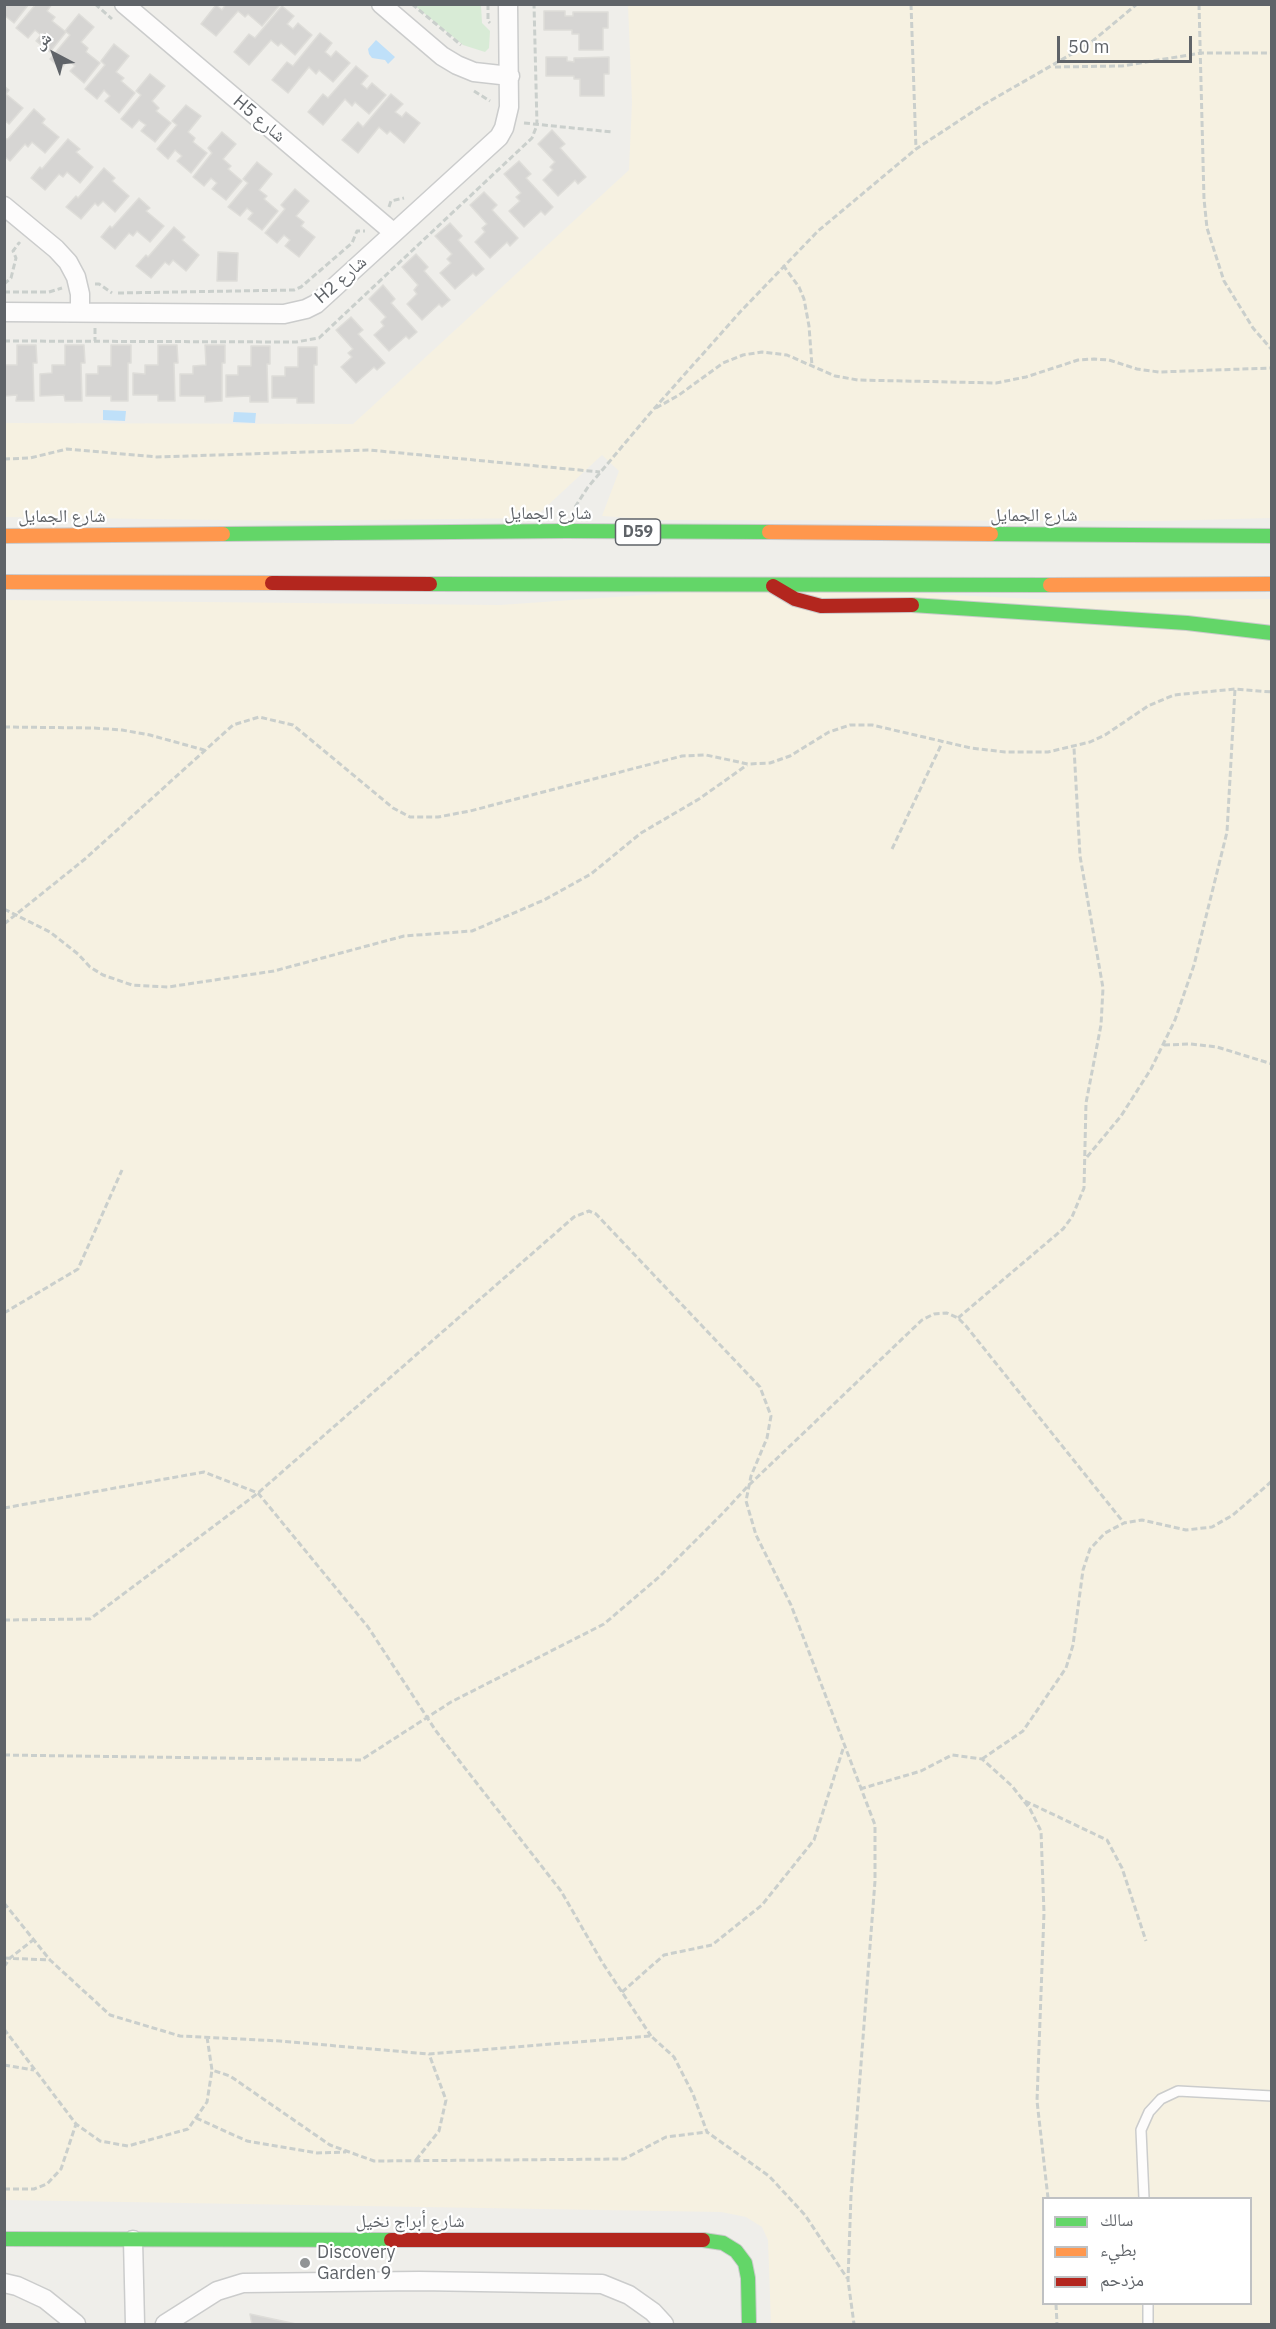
<!DOCTYPE html>
<html>
<head>
<meta charset="utf-8">
<style>
  body { margin:0 }
  #map { position:relative; width:1276px; height:2329px; overflow:hidden; background:#efeeea; font-family:"IBM Plex Sans","Noto Naskh Arabic",sans-serif }
  canvas { display:block }
  .frame { position:absolute; inset:0; border:6px solid #5f6368; pointer-events:none }
  .legend { position:absolute; left:1042px; top:2197px; width:210px; height:108px; box-sizing:border-box; background:#fff; border:2px solid #bfc1c3; margin:0; padding:8px 10px; list-style:none; font-size:18px; color:#5f6368 }
  .legend li { display:flex; align-items:center; gap:12px; height:30px }
  .legend b { width:30px; border:2px solid #bfc1c3 }
  .north { position:absolute; left:24px; top:24px; width:60px; height:60px; -webkit-text-stroke:4px #fff; paint-order:stroke; rotate:319deg; font-size:16px; font-weight:700; line-height:24px; text-align:center; color:#5f6368 }
  .north::after { content:''; display:block; margin:auto; width:21px; height:27px; background:#5f6368; clip-path:polygon(50% 0,100% 100%,50% 72%,0 100%) }
  .scale { position:absolute; left:1057px; top:36px; width:135px; height:27px; box-sizing:border-box; border:3px solid #5f6368; border-top:0; padding-left:8px; font-size:18px; line-height:21px; white-space:nowrap; color:#5f6368; -webkit-text-stroke:4px #fff; paint-order:stroke }
</style>
</head>
<body>
<div id="map">
<canvas width="1276" height="2329"></canvas>
<div class="frame"></div>
<ul class="legend">
<li><b style="height:8px;background:#63d668"></b>سالك</li>
<li><b style="height:8px;background:#ff974d"></b>بطيء</li>
<li><b style="height:8px;background:#b3261e"></b>مزدحم</li>
</ul>
<div class="north">ش</div>
<div class="scale">50 m</div>
</div>
<script>
const ctx = document.querySelector('canvas').getContext('2d');
ctx.lineJoin = 'round';
function fillPath(path, color) { ctx.fillStyle = color; ctx.fill(path, 'evenodd'); }
const shape = rows => new Path2D(rows.map(r => 'M' + r).join(''));
function trace(path, color, width, dash) { ctx.strokeStyle = color; ctx.lineWidth = width; ctx.lineCap = dash ? 'butt' : 'round'; ctx.setLineDash(dash || []); ctx.stroke(path); }
function drawText(font, color, halo, rows, align = 'center') {
  ctx.font = font + ' "IBM Plex Sans","Noto Naskh Arabic",sans-serif'; ctx.lineWidth = 4.5; ctx.setLineDash([]); ctx.textBaseline = 'middle'; ctx.strokeStyle = halo; ctx.fillStyle = color; for (const [text, x, y, turn = 0] of rows) {
    ctx.save(); ctx.translate(x, y); ctx.rotate((+turn || 0) * Math.PI / 180); ctx.textAlign = isNaN(turn) ? turn : align; if (halo) ctx.strokeText(text, 0, 0); ctx.fillText(text, 0, 0); ctx.restore();
  }
}
fillPath(shape([
  [414,5,481,5,482,23,490,31,489,48,485,52,463,45]
]), '#d8ebd6');
fillPath(shape([
  [628,5,1271,5,1271,518,1161,521,662,520,602,516,619,471,602,455,534,518,295,521,5,517,5,423,353,424,629,170,632,102],
  [773,586,1054,600,1271,599,1271,2324,771,2324,768,2240,762,2227,746,2217,721,2212,5,2200,5,600,500,605],
  [1044,2198,1250,2198,1250,2304,1044,2304]
]), '#f6f1e1');
fillPath(shape([
  [376,40,395,57,388,64,385,60,372,58,369,54,368,49],
  [103,410,126,411,125,421,103,420],
  [234,412,256,413,255,423,233,422]
]), '#bfe0f9');
const building = shape([
  [4,4,29,4,14,23,4,15,4,4],
  [36,4,52,4,47,11,55,17,52,21,66,32,50,52,36,41,41,35,35,30,28,38,16,28,36,4],
  [226,4,276,4,279,6,262,26,248,14,245,17,238,11,216,36,201,24,216,5,222,10,226,4],
  [282,6,294,16,287,24,293,29,298,23,312,35,295,55,281,43,278,46,271,40,249,65,234,52,249,34,255,38,282,6],
  [544,11,565,11,565,16,573,16,573,12,608,12,608,28,603,28,603,50,579,50,579,34,572,34,572,30,544,30,544,11],
  [79,14,94,27,81,42,88,48,86,52,100,63,84,83,70,71,75,66,68,60,61,69,50,59,70,35,65,31,79,14],
  [320,33,332,43,325,52,331,57,336,51,350,63,333,82,319,70,316,74,309,67,288,93,272,80,287,62,293,66,320,33],
  [114,44,129,56,116,72,124,78,121,81,135,93,119,113,105,101,110,96,104,90,97,99,85,89,105,65,101,61,114,44],
  [546,57,567,57,567,61,574,62,574,58,609,57,609,74,604,74,604,96,580,96,580,79,574,79,574,76,546,76,546,57],
  [356,66,368,76,361,84,367,89,372,83,386,95,369,114,355,102,352,106,345,99,323,125,308,112,323,94,328,98,356,66],
  [150,74,165,86,152,101,159,108,156,111,171,123,155,142,141,131,146,125,139,120,132,128,121,119,141,95,136,91,150,74],
  [4,86,9,90,6,94,23,108,9,124,4,120,4,86],
  [391,94,403,104,395,112,402,117,406,112,420,123,404,143,390,131,387,134,379,127,358,153,342,140,358,122,363,127,391,94],
  [186,105,201,116,188,132,195,138,193,142,207,153,191,173,177,161,182,156,175,150,168,159,157,149,177,125,172,121,186,105],
  [34,109,45,119,42,123,59,137,45,153,32,142,28,147,25,144,10,161,4,156,4,139,8,139,34,109],
  [552,130,565,144,560,148,586,177,578,184,575,180,558,196,543,180,553,170,550,167,555,162,538,144,552,130],
  [222,132,236,144,223,159,231,166,228,169,242,181,226,200,212,189,217,183,211,178,204,186,193,177,212,153,208,148,222,132],
  [68,139,80,149,76,152,93,167,80,183,67,172,63,177,59,174,45,190,31,178,40,167,42,169,68,139],
  [519,161,531,174,526,178,553,207,545,215,541,211,524,227,509,211,520,201,516,197,521,193,504,174,519,161],
  [257,162,272,174,259,190,267,196,264,199,278,211,262,230,248,219,253,213,247,208,240,216,228,207,248,183,243,179,257,162],
  [104,168,115,178,112,181,129,196,115,212,103,201,98,206,95,203,81,219,66,207,76,196,78,198,104,168],
  [295,189,309,201,296,216,304,222,301,226,315,237,299,257,285,246,290,240,284,235,277,243,265,233,285,209,281,205,295,189],
  [484,192,497,205,492,210,518,238,510,246,507,242,490,258,475,242,485,232,482,228,487,224,470,205,484,192],
  [139,198,150,208,146,211,164,226,150,242,137,231,133,236,129,233,115,249,101,237,110,226,112,228,139,198],
  [450,223,462,236,458,240,484,269,476,276,473,273,455,289,440,273,451,263,447,259,452,254,435,236,450,223],
  [174,227,185,237,182,240,199,255,186,271,173,260,169,265,165,262,151,278,136,266,146,255,148,257,174,227],
  [218,252,238,253,237,281,217,281,218,252],
  [416,254,428,267,424,271,450,300,442,307,439,304,422,320,407,304,417,294,414,290,418,285,402,267,416,254],
  [383,285,395,299,391,303,417,332,409,339,406,336,389,351,374,335,384,326,381,322,386,317,369,299,383,285],
  [351,317,363,330,358,334,385,363,377,370,374,367,356,383,341,367,352,357,348,353,353,349,336,330,351,317],
  [17,345,36,345,37,363,33,363,34,401,16,401,17,395,4,396,4,365,17,365,17,345],
  [65,345,84,345,85,363,81,363,82,401,65,401,64,395,40,396,40,374,52,373,52,365,65,365,65,345],
  [111,345,131,345,131,363,128,363,128,401,111,401,111,396,86,396,86,374,98,374,98,366,111,366,111,345],
  [158,345,177,345,178,363,174,363,175,401,158,401,158,395,133,395,133,373,145,374,145,365,158,365,158,345],
  [205,345,225,345,225,363,222,363,222,401,205,402,205,396,180,396,180,374,193,374,193,366,206,365,205,345],
  [251,346,270,346,270,364,267,364,268,402,250,402,250,396,226,397,226,375,238,375,238,366,251,366,251,346],
  [298,347,317,347,317,365,314,365,314,403,297,403,297,398,272,398,272,376,285,376,285,367,298,367,298,347],
  [250,2314,296,2324,252,2324,250,2314]
]);
fillPath(building, '#d6d5d3');
trace(building, '#deddd9', 1.5);
const lane = shape([
  [1144,2198,1141,2130,1149,2112,1161,2099,1178,2091,1272,2096],
  [1148,2304,1148,2324]
]);
const street = shape([
  [124,4,394,233],
  [381,4,442,56,457,65,474,72,510,76],
  [4,206,56,249,68,262,76,277,80,294,80,312],
  [4,312,284,314,306,309,316,304,499,137,504,128,509,107,508,4],
  [133,2240,135,2324],
  [4,2283,17,2286,45,2299,76,2324],
  [165,2324,217,2291,243,2283,419,2281,602,2284,629,2295,653,2312,664,2324]
]);
const fast = shape([
  [223,534,566,531,769,532],
  [991,534,1272,536],
  [430,584,1050,585],
  [912,605,1187,623,1272,633],
  [4,2239,391,2240],
  [703,2240,723,2243,736,2251,745,2263,748,2278,749,2324]
]);
const slow = shape([
  [769,532,991,534],
  [4,536,223,534],
  [4,582,272,583],
  [1050,585,1272,584]
]);
const jam = shape([
  [272,583,430,584],
  [773,586,795,599,821,606,912,605],
  [391,2240,703,2240]
]);
trace(lane, '#cbcccc', 12);
trace(street, '#cbcccc', 21);
trace(fast, '#cacacb', 16);
trace(slow, '#cacacb', 16);
trace(jam, '#cacacb', 16);
trace(shape([
  [95,4,112,19],
  [412,4,461,45],
  [488,4,488,21,490,23],
  [911,4,916,149],
  [1199,4,1204,199,1207,228,1224,281,1253,328,1272,350],
  [1055,67,1122,66,1201,53,1272,53],
  [474,91,490,101],
  [524,123,612,132],
  [389,207,391,201,404,198],
  [783,265,799,287,804,299,809,326,812,366],
  [4,284,11,278,16,258,13,251,19,243,20,244],
  [95,284,99,284,112,293],
  [4,292,49,292,62,288],
  [118,293,294,290,301,287,352,243,357,231,365,231],
  [95,328,95,341],
  [4,341,296,342,319,338,532,138,537,125,534,4],
  [656,408,679,395,723,363,743,355,762,352,787,355,835,376,858,380,996,383,1026,377,1078,360,1094,359,1109,360,1137,369,1159,372,1272,368],
  [4,459,30,458,67,449,157,457,369,450,600,472],
  [575,507,588,487,652,411,741,311,818,231,916,149,983,105,1089,44,1137,4],
  [4,727,94,728,122,730,150,735,204,750],
  [892,849,942,743],
  [4,909,50,932,78,954,90,967,103,975,132,985,168,987,274,971,404,936,472,931,544,900,591,874,641,833,699,799,747,765],
  [4,924,85,859,233,725,259,717,293,725,393,808,410,817,438,817,470,811,682,756,706,755,748,764,770,763,790,756,829,732,850,725,872,725,971,748,1005,752,1048,752,1090,742,1105,735,1148,706,1174,695,1235,689,1272,692],
  [1164,1045,1190,1044,1217,1047,1272,1064],
  [1087,1157,1121,1116,1151,1069,1175,1020,1194,965,1227,832,1235,689],
  [4,1313,78,1269,122,1170],
  [958,1318,1063,1229,1072,1217,1084,1188,1086,1103,1101,1025,1103,988,1080,856,1074,748],
  [4,1508,204,1472,258,1493,368,1627,436,1731,561,1891,602,1962,651,2036],
  [4,1620,90,1619,258,1493,574,1217,589,1211,596,1214,760,1387,771,1416,767,1438,751,1476,746,1501,756,1535,791,1605,875,1825,875,1881,851,2195,848,2280,854,2324],
  [4,1755,361,1760,451,1702,604,1624,659,1577,723,1513,748,1486,922,1320,934,1314,947,1313,958,1318,966,1326,1124,1523],
  [982,1759,1023,1731,1066,1668,1073,1645,1083,1570,1090,1549,1105,1533,1124,1523,1142,1520,1186,1530,1212,1527,1233,1515,1272,1481],
  [860,1789,921,1771,952,1755,982,1759,1012,1786,1030,1809,1041,1831,1044,1913,1037,2101,1048,2198],
  [1025,1801,1107,1840,1122,1868,1146,1941],
  [4,1903,50,1960,110,2015,180,2036,280,2041,429,2054,651,2036,674,2057,693,2094,707,2132,769,2176,805,2215,847,2278],
  [4,1958,50,1960],
  [4,1967,10,1958,33,1940],
  [622,1992,664,1955,712,1945,762,1905,814,1840,843,1749],
  [4,2029,76,2124,100,2141,128,2146,188,2129,207,2102,212,2070],
  [207,2037,212,2070,230,2076,330,2145,374,2161,624,2159,666,2137,707,2132],
  [4,2065,34,2070],
  [196,2118,247,2141,317,2153,346,2152],
  [416,2160,439,2131,446,2100,429,2054],
  [4,2189,34,2189,47,2184,61,2169,76,2124],
  [1056,2304,1057,2324]
]), '#cacfcc', 3, [6, 3]);
trace(lane, '#fdfcfc', 9);
trace(street, '#fdfcfc', 18);
trace(fast, '#63d668', 14);
trace(slow, '#ff974d', 14);
trace(jam, '#b3261e', 14);
for (const [x, y, r, color] of [
  [305,2263,6,"#919496"]
]) { const dot = new Path2D(); dot.arc(x, y, r, 0, 2 * Math.PI); ctx.fillStyle = color; ctx.fill(dot); trace(dot, '#fff', 2); }
for (const [x, y, w] of [
  [638,532,45]
]) { const box = new Path2D(); box.roundRect(x - w / 2, y - 13, w, 26, 4.5); ctx.fillStyle = '#fff'; ctx.fill(box); trace(box, '#5f6368', 1.5); }
drawText('bold 16px', '#5f6368', null, [
  ["D59",638,532]
]);
drawText('18px', '#5f6368', '#fff', [
  ["H5 شارع",259,119,40],
  ["H2 شارع",341,280,-41],
  ["شارع الجمايل",548,514],
  ["شارع الجمايل",1034,516],
  ["شارع الجمايل",62,517],
  ["شارع أبراج نخيل",410,2222]
]);
drawText('18px', '#5f6368', '#fff', [
  ["Discovery",317,2253],
  ["Garden 9",317,2274]
], 'left');
</script>
</body>
</html>
